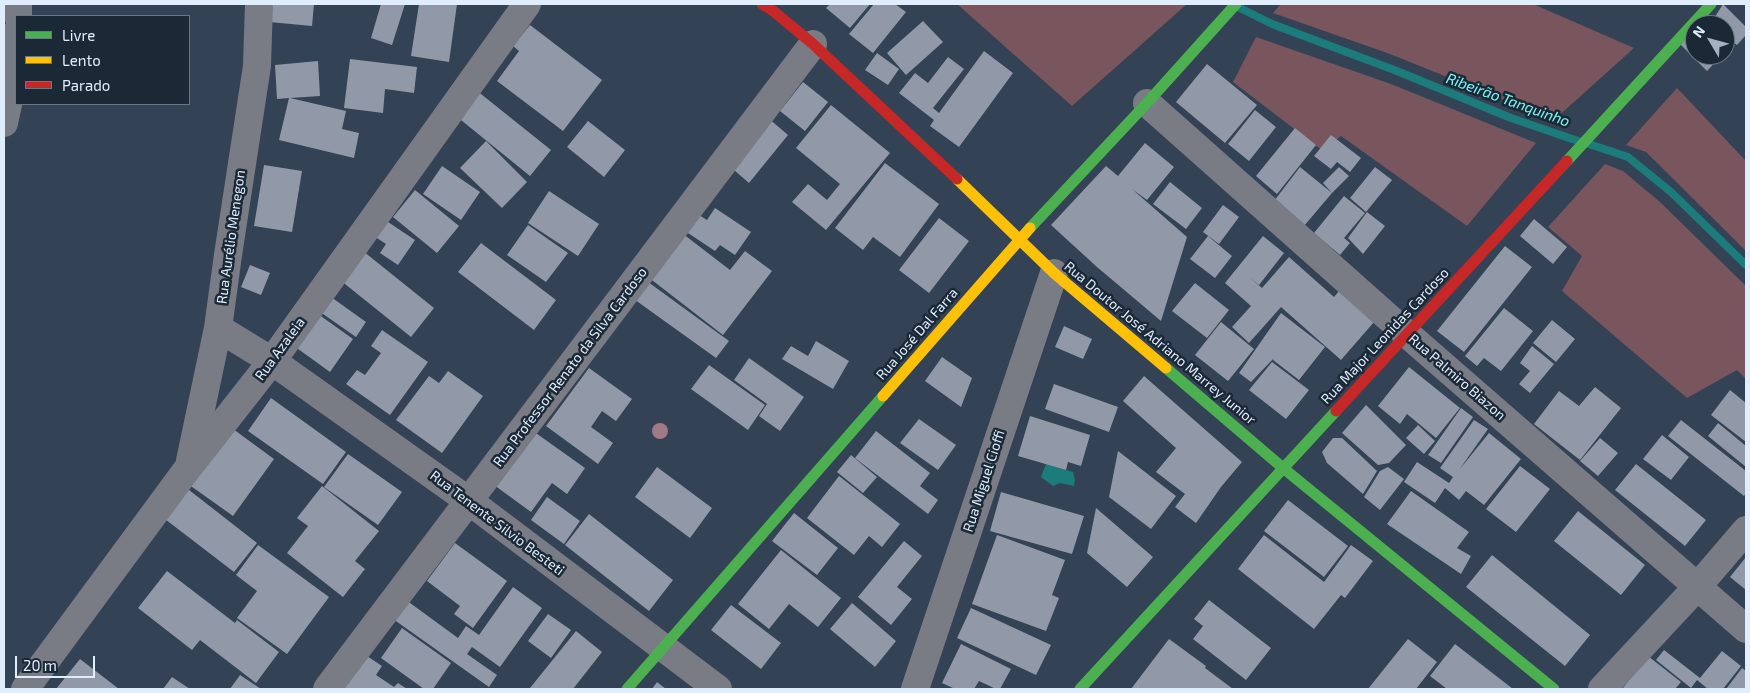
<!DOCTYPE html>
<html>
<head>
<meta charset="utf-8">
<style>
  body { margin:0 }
  #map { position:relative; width:1750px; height:693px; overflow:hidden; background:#334254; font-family:"Exo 2",sans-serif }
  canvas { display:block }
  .frame { position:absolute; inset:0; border:5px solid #dfedfd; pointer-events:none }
  .legend { position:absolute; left:15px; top:15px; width:175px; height:90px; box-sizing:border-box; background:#1b2836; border:1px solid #697786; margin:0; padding:6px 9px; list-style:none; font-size:15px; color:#dfedfd }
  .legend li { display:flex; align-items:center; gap:10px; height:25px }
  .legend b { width:25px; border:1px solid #697786 }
  .north { position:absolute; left:1685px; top:15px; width:50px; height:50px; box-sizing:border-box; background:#1b2836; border:1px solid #697786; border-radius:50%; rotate:307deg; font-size:14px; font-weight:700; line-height:20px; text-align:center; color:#dfedfd }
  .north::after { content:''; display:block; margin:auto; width:18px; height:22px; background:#a3b1c2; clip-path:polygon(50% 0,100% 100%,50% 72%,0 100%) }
  .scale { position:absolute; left:15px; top:656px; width:80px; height:22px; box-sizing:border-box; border:2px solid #dfedfd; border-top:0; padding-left:6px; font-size:15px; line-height:18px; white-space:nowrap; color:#dfedfd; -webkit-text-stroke:4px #1b2836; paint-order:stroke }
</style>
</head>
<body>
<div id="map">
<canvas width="1750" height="693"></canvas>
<div class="frame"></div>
<ul class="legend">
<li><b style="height:6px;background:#4caf50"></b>Livre</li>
<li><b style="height:6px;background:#ffc107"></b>Lento</li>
<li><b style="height:6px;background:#c62828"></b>Parado</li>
</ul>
<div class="north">N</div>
<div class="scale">20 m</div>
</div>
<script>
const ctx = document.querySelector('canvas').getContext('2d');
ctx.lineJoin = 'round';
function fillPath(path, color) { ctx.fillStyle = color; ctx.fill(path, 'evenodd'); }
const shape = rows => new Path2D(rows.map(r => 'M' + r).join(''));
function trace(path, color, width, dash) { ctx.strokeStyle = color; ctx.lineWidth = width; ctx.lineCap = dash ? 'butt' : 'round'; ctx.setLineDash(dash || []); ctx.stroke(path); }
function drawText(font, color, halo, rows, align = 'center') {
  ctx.font = font + ' "Exo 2",sans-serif'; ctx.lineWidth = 5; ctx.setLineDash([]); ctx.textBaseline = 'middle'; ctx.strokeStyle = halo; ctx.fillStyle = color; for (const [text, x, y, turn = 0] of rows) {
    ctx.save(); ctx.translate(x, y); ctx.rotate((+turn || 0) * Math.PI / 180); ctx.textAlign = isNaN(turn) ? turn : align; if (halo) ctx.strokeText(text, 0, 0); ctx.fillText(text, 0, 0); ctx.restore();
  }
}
fillPath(shape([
  [957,4,1187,4,1072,106],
  [1281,4,1533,4,1634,48,1554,120,1390,54,1273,13],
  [1256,37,1391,84,1536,143,1467,226,1341,136,1323,151,1233,82],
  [1677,88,1746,161,1746,251,1646,152,1626,145],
  [1605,164,1623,171,1660,202,1746,286,1746,379,1737,370,1687,398,1562,291,1582,256,1548,227]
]), '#79565d');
fillPath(shape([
  [1046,464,1073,472,1075,480,1074,486,1060,483,1053,486,1041,477]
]), '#1c7b7b');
trace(shape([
  [1238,7,1272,24,1397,71,1511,118,1578,141],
  [1589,144,1628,157,1671,192,1746,265]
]), '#1c7b7b', 8);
fillPath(shape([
  [271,4,314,4,312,26,269,22],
  [381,4,405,4,392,45,371,38],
  [419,4,457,4,449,62,411,56],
  [830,4,870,4,850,28,826,8],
  [874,4,895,4,906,12,873,53,849,34],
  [1723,4,1746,27,1746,35,1737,45,1725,36,1725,25,1710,25],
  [923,21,943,42,906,75,887,53],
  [530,25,602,80,563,131,497,81,519,51,513,46],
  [1695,29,1695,55,1722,55,1707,71,1680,44],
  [984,51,1013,73,959,147,930,126,934,120,899,93,915,73,928,83,948,57,964,69,933,108,939,113],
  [877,53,899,69,888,85,865,70],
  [350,59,417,67,414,93,385,89,383,113,344,108],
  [318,61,320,96,290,98,346,111,342,129,359,133,354,158,279,140,289,98,277,99,275,65],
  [1207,64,1257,105,1225,143,1176,102],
  [803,82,828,102,805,131,780,111],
  [476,90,551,150,530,176,456,116],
  [831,105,890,153,826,230,792,202,808,184,827,200,840,184,796,148],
  [1255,110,1276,127,1249,161,1228,144],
  [767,117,788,135,749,183,727,164],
  [588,121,625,150,604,177,567,147],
  [1295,128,1316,145,1277,194,1256,176],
  [1331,135,1361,158,1350,172,1337,162,1331,169,1314,156],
  [486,141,527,182,502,208,460,168],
  [1145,143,1174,167,1147,200,1132,189,1187,237,1161,321,1097,267,1051,225,1106,166,1118,176],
  [885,163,939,204,900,257,873,237,863,250,835,228],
  [264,165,302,171,292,232,254,226],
  [442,166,480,192,461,220,423,194],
  [1300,167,1332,193,1304,226,1274,201],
  [1339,167,1349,176,1332,193,1323,183],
  [1375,167,1392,180,1366,212,1350,198],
  [1170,182,1202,208,1186,229,1153,204],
  [415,190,459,226,437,253,393,217],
  [549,191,599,224,578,256,528,223],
  [1344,196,1365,213,1344,238,1350,243,1340,255,1314,233],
  [1223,205,1239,217,1219,244,1203,232],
  [715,208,751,232,735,255,720,245,715,251,679,227,691,210,707,220],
  [1367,212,1385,226,1363,254,1348,238],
  [379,216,415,240,398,265,380,253,386,244,368,232],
  [939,218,969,241,929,293,899,270],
  [1534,219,1567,247,1553,264,1520,236],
  [528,225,568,253,546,282,507,255],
  [678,230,730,270,745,251,772,271,723,335,648,277],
  [1208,236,1232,256,1215,278,1190,259],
  [1263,236,1284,253,1259,285,1248,276,1262,288,1289,257,1334,297,1339,291,1374,322,1341,360,1281,307,1249,343,1232,327,1251,306,1225,283],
  [481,243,556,300,534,330,458,272],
  [1505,246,1532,267,1464,352,1437,331],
  [358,247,434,308,411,337,335,276],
  [250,265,270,273,261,295,241,287],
  [644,279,729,341,716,358,631,297],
  [1195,283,1229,310,1207,338,1172,311],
  [324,292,366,322,356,337,313,307],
  [1504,308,1533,331,1501,371,1484,358,1477,366,1465,356],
  [1281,313,1325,347,1299,380,1273,360,1274,358,1251,382,1239,373],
  [318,314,353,339,330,372,294,346],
  [1552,320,1575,339,1556,362,1533,343],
  [1221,322,1254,349,1228,381,1195,355],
  [1064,326,1092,339,1083,359,1055,347],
  [382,330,428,362,390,415,346,384,357,370,365,375,381,353,371,346],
  [816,341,849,361,833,389,782,359,791,346,808,356],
  [1532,346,1554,364,1530,393,1519,384,1530,371,1520,363],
  [942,357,972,378,961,407,925,381],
  [749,358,804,397,780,431,759,416,767,404,734,380],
  [1272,362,1309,390,1286,419,1249,390],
  [709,365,765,405,748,430,691,389],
  [1409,367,1460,408,1436,438,1407,414,1400,424,1378,406],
  [589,368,632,399,616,421,602,411,591,427,613,443,598,464,546,426],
  [448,371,483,396,442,453,396,420,429,376,439,383],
  [1144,376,1242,462,1221,487,1196,523,1175,507,1185,494,1156,472,1176,448,1123,401],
  [1054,384,1118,407,1109,432,1045,409],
  [1595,387,1621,408,1580,460,1534,424,1559,391,1579,406],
  [1730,390,1746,403,1746,442,1711,415],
  [271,398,346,452,323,484,248,431],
  [1366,405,1406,445,1389,463,1378,465,1342,433],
  [1461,408,1473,417,1441,463,1428,455],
  [1030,416,1090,435,1081,466,1068,462,1066,470,1018,456],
  [919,419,956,445,938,470,900,443],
  [1474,420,1488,429,1459,470,1489,433,1521,459,1484,505,1466,491,1459,500,1445,488,1435,503,1404,482,1417,462,1449,483,1453,477,1440,468],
  [1681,420,1746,471,1746,493,1744,496,1668,436],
  [1718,423,1746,446,1746,467,1708,436],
  [1418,425,1435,441,1424,454,1406,438],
  [229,426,274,459,233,516,188,484],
  [533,431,585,468,567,494,552,483,531,512,494,485],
  [876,431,930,473,920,486,938,500,928,514,855,458],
  [1662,435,1689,457,1671,480,1643,459],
  [1333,438,1342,438,1377,471,1363,494,1327,463,1322,452],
  [1600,438,1618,453,1598,476,1580,461],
  [1118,451,1176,496,1151,529,1109,497],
  [348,454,402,492,378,525,324,487],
  [851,455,877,477,863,493,837,472],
  [1636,464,1706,520,1685,546,1615,490],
  [1520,466,1550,489,1516,532,1486,509],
  [657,467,712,508,690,538,635,497],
  [1388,467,1404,479,1380,510,1364,497,1380,471],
  [839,476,900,524,882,547,869,536,854,555,807,518],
  [184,486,257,543,234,572,161,516],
  [322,486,379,531,355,561,365,569,343,597,287,553,308,526,297,518],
  [1411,491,1469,532,1457,548,1471,556,1461,574,1387,524],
  [1001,492,1084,516,1072,554,990,531],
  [547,497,580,521,564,544,531,520],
  [1288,500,1348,546,1324,577,1264,531],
  [1096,508,1153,557,1127,587,1087,553],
  [1578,511,1645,565,1621,595,1554,541],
  [794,513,838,548,817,575,772,541],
  [589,514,673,580,649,611,565,545],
  [997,535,1065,560,1052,595,1059,598,1046,631,972,604],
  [1264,535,1324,582,1351,545,1373,561,1345,598,1341,595,1314,629,1238,569],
  [904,541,922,556,897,587,912,599,891,625,858,597],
  [455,543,507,581,473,628,454,614,460,606,427,581],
  [258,545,329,597,287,654,237,618,257,591,236,575],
  [781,550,841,598,818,627,789,604,769,629,738,604],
  [1492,555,1590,635,1565,666,1466,587],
  [1746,557,1746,590,1730,577],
  [167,571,235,623,237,620,279,652,256,683,200,640,192,650,138,608],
  [513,587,542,608,500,667,472,647,467,654,497,675,489,687,393,619,406,600,458,638,466,626,479,635],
  [1209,600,1271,648,1246,680,1193,639,1203,626,1194,619],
  [852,603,896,641,875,667,830,629],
  [731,605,781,643,761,669,711,630],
  [971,608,1051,645,1036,675,957,638],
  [548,614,571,630,551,658,528,641],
  [402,628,451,663,433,689,424,689,381,658],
  [576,631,602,652,573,689,531,689,530,688],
  [1169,639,1206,666,1205,668,1233,689,1131,689],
  [1408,639,1437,662,1416,689,1368,689],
  [961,644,1011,669,1000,689,996,689,979,681,974,689,955,689,942,683],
  [1455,644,1513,689,1447,689,1430,676],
  [1664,650,1700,678,1722,651,1741,666,1723,689,1708,689,1697,680,1691,688,1656,660],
  [367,656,382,666,376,675,394,687,398,683,407,689,344,689],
  [1648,656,1681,682,1675,689,1622,689],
  [80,659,119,689,56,689],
  [1742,668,1746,671,1746,689,1726,689],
  [240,675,261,689,230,689],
  [172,677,190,689,163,689],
  [657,682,666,689,652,689]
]), '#9199a9');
trace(shape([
  [18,16,18,4],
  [1147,103,1407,334,1746,629],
  [4,123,11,90,16,33],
  [218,328,272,361,469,501,718,689],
  [190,461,218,328,228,255,257,66,259,4],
  [25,689,188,468,272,361,527,4],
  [327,689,813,44],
  [915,689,1054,273],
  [1602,689,1698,586,1746,530]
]), '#7a7c85', 28);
trace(shape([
  [1567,161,1711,4],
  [1030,228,1147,103,1236,4],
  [1166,368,1283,468,1554,689],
  [627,689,883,396],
  [1080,689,1336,411]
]), '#4caf50', 11);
trace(shape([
  [957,179,1054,273,1166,368],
  [883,396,1030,228]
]), '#ffc107', 11);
trace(shape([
  [762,4,772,10,813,44,957,179],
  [1336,411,1567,161]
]), '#c62828', 11);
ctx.fillStyle = '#9f7b88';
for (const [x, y] of [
  [660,431]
]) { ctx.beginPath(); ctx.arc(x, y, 8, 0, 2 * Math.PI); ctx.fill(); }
drawText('14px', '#dfedfd', '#1b2836', [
  ["Rua Aurélio Menegon",231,237,-82],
  ["Rua José Dal Farra",917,334,-49],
  ["Rua Major Leonidas Cardoso",1385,336,-47],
  ["Rua Doutor José Adriano Marrey Junior",1160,343,40],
  ["Rua Azaleia",280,349,-54],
  ["Rua Professor Renato da Silva Cardoso",570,367,-53],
  ["Rua Palmiro Biazon",1457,377,41],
  ["Rua Miguel Cioffi",984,481,-72],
  ["Rua Tenente Silvio Besteti",497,523,37]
]);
drawText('italic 15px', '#76fbf7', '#1b2836', [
  ["Ribeirão Tanquinho",1508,100,20]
]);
</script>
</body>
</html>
